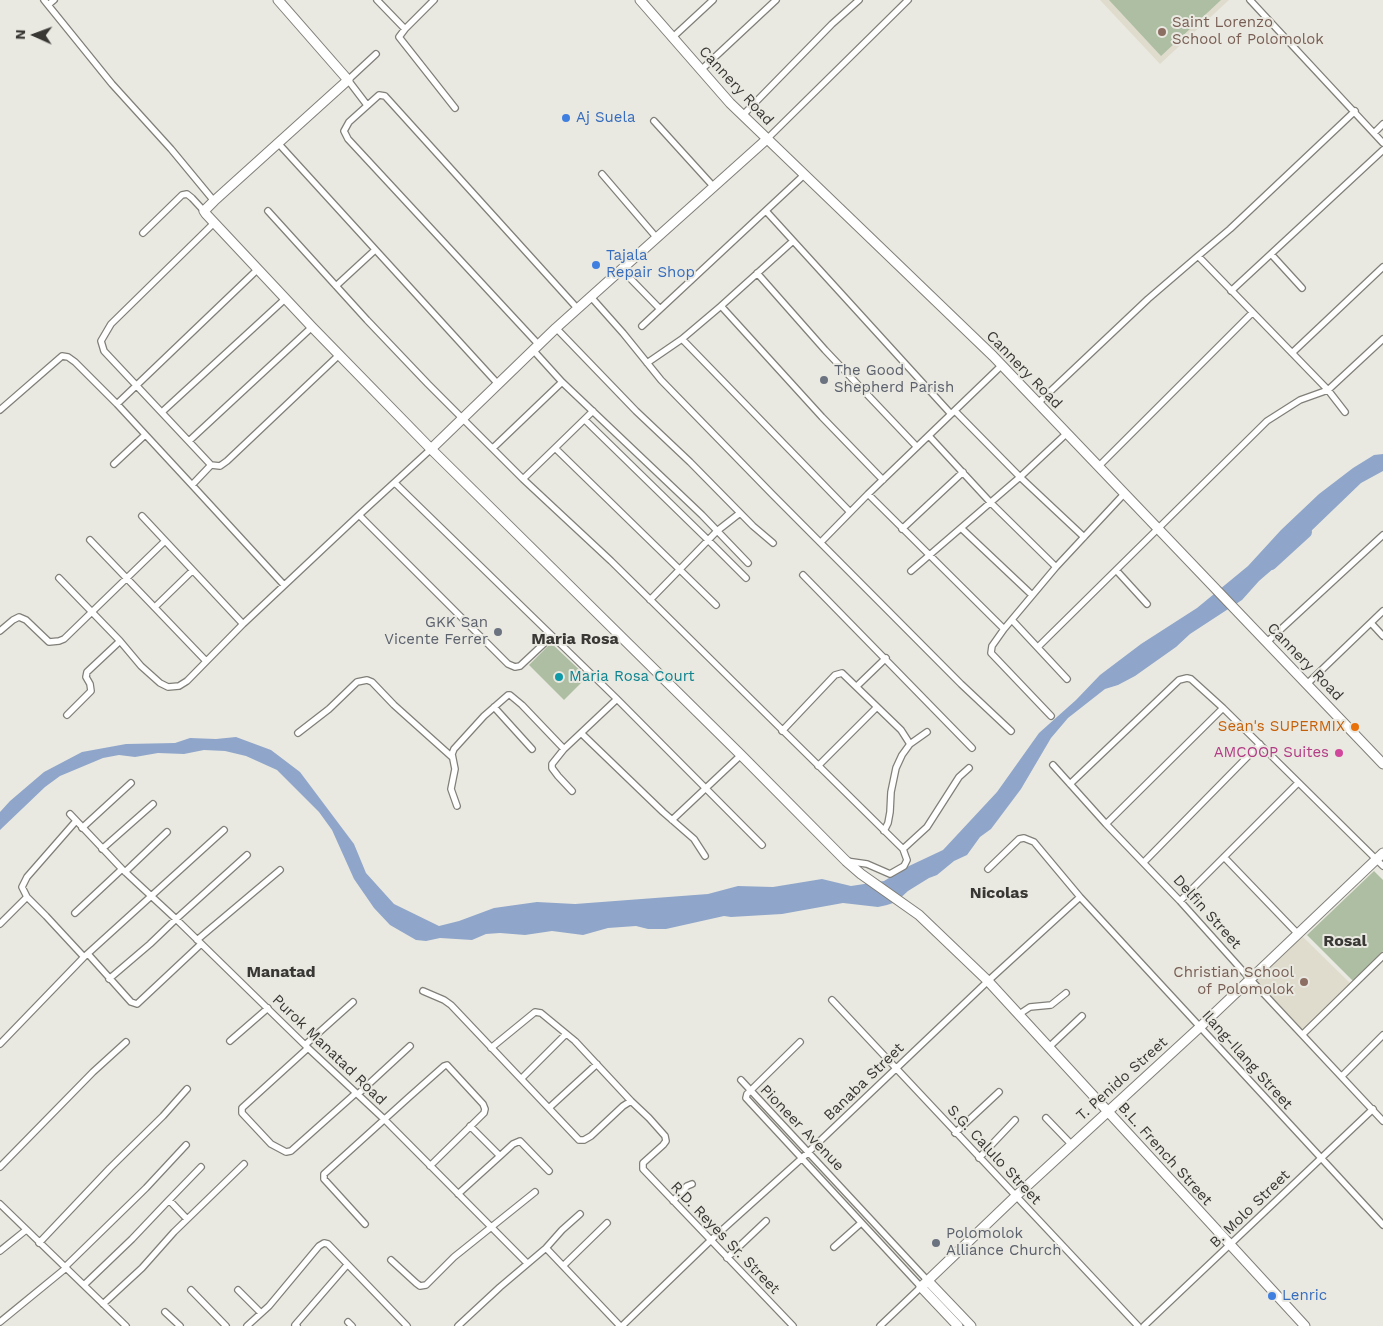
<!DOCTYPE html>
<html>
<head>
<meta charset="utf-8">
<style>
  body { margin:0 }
  #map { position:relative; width:1383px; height:1326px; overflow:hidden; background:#eae9e1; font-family:"Work Sans",sans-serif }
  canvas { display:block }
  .north { position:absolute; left:10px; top:10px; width:50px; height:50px; -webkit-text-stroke:4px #eae9e1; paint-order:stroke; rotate:272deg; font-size:14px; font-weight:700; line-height:20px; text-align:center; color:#393835 }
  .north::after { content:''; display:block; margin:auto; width:18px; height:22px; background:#393835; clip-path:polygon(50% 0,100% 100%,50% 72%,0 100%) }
</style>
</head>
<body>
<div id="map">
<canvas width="1383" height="1326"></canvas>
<div class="north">N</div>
</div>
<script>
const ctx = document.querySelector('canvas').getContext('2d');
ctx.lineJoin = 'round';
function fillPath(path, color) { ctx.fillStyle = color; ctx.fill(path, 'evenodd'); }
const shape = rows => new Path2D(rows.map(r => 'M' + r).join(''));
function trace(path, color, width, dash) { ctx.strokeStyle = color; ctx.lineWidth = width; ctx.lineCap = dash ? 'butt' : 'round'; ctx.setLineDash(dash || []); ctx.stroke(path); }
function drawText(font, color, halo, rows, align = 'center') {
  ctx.font = font + ' "Work Sans",sans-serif'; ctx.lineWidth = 4; ctx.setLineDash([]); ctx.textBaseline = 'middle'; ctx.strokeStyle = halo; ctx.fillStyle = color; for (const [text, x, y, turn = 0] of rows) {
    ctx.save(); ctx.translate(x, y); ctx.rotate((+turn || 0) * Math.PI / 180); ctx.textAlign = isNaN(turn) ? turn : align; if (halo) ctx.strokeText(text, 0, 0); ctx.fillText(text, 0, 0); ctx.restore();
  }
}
fillPath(shape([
  [1100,0,1229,0,1160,64],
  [1302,936,1351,984,1304,1031,1256,981]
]), '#dfdccd');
fillPath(shape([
  [1109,0,1221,0,1161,56],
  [551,643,587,677,564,700,529,665],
  [1374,871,1383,880,1383,951,1353,981,1307,935]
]), '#adbea3');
fillPath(shape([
  [1383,454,1383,471,1361,483,1308,534,1294,543,1281,555,1274,568,1259,581,1242,600,1190,634,1176,647,1135,676,1118,685,1105,689,1068,718,1051,738,1021,789,991,829,980,837,967,855,954,861,937,875,929,878,908,891,896,902,887,905,878,907,843,903,782,914,731,917,724,916,666,929,648,929,636,926,608,928,583,935,552,931,525,935,500,933,486,934,472,940,440,938,426,941,416,940,390,925,374,908,354,879,332,830,319,812,277,770,246,756,225,751,204,750,184,754,158,753,135,757,119,755,103,758,60,776,45,787,0,830,0,812,10,801,44,772,82,752,126,744,175,743,190,738,216,739,236,737,271,750,300,772,354,844,366,873,394,904,439,926,459,921,494,908,537,902,575,904,708,894,738,886,773,887,822,879,851,886,884,881,909,866,943,850,997,792,1039,733,1076,700,1100,675,1141,644,1197,608,1248,566,1281,530,1319,494,1353,468,1374,455]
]), '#8fa6ca');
trace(shape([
  [1271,564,1306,532]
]), '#8fa6ca', 12);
const street = shape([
  [44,0,112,84,171,149,214,201],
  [377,0,405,29],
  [434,0,405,29,399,37,455,108],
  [1250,0,1383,143],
  [48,5,54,0],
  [672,38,713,0],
  [701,70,776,0],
  [367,105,348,80,376,54],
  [743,115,832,24,859,0],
  [654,121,713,186],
  [1374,133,1383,124],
  [767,139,908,0],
  [278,143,498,384],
  [602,174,656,237],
  [268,211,367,320,428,384,523,479,611,561,903,849,907,860,904,866,890,874,867,864,846,861],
  [766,211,951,414],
  [214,223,111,324,101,341,104,351,211,465,220,466,227,461,339,355],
  [143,233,182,195,187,194,192,198,204,211],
  [1271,254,1302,288],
  [1198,256,1230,229,1355,111],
  [621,269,660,309],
  [757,273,825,350,917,447],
  [336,286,375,250],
  [1231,291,1383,150],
  [591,297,623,333,661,380,772,494,961,684,1011,731],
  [721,306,793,241],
  [642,326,804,175],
  [556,328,636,411,690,462,753,526,773,543],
  [682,339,850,512],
  [539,345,348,139,344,131,349,122,379,95,385,96,577,308],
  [533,350,562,382,702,515,748,563],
  [1292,353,1383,267],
  [647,363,682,339,721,306,822,417,883,480],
  [1038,403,1148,299,1198,256,1328,390,1345,412],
  [117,404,192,485],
  [0,410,62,356,68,357,75,362,117,404,258,269],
  [955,411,1020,477,1084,537],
  [162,412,285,299],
  [585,420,708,540,746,578],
  [929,436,990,502,1056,567],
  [189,441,312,327],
  [493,448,562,382],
  [555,448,593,411],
  [114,464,145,435],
  [211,465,192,485,284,585],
  [1099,466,1252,313],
  [523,479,555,448,716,605],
  [395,483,617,699,762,845],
  [868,494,1004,629,1056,567,1124,494],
  [359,515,508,664,515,667,520,666,552,636],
  [142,516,243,624],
  [961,528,1032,595],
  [902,529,963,472],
  [90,540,206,661],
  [821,542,868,494,1002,365],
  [1116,570,1147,604],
  [911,571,1020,477,1066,434],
  [803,575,972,748],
  [59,578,120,641,141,666,160,683,168,687,179,686,187,681,243,624,359,515,431,449],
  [650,600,717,531,740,513],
  [155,607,192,571],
  [1012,620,1067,679],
  [1371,623,1383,636],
  [1004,629,992,646,991,653,1051,716],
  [0,631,13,620,19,617,26,620,49,642,59,641,64,639,165,541],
  [1267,642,1383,535],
  [1038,647,1267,421,1300,400,1328,390,1383,339],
  [1307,684,1383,611],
  [857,686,886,658],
  [494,707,532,749],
  [67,715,91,691,90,684,86,677,87,672,120,641],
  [782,731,835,675,842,673,901,730,910,744,902,755,896,768,891,792,890,812,888,823,884,831],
  [298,733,329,709,357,682,367,680,372,682,394,705,452,757],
  [581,733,663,812,694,839,705,856],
  [910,744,927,732],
  [1053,765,1106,824,1180,901,1250,979,1383,1121],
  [818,766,877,707],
  [1070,784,1179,680,1187,678,1191,679,1223,708,1383,866],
  [572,791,558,776,552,768,552,764,564,749,617,699],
  [457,806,451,789,455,769,452,754,454,749,484,716,508,695,510,695,522,705,564,749],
  [70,814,122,869,176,919,308,1048,384,1119,527,1263],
  [672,820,741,755],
  [1106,824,1223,708],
  [82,828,131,783],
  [102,849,153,804],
  [903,849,927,827,959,777,969,768],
  [1224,857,1298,934],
  [1144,862,1260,744],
  [988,869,1019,839,1024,838,1034,842,1080,897,1383,1225],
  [125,872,167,832],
  [27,897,46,916,84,957],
  [1180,901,1298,783],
  [75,913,122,869],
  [0,924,27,897,22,887,27,877,76,821],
  [197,940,280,870],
  [88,954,131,1002,137,1004,201,944],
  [109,979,150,944,176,919,247,855],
  [423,991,444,1000,451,1005,579,1140,584,1140,591,1136,623,1106,631,1101],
  [832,1000,1138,1326],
  [1018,1015,1030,1007,1051,1005,1066,993],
  [1303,1034,1383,956],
  [230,1041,268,1008],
  [800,1042,747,1094,746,1098,921,1287,880,1326],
  [0,1044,84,957,224,830],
  [305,1045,353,1002],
  [308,1048,242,1108,242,1113,271,1144,286,1152,291,1151,356,1093],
  [491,1048,535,1012,541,1013,575,1041,631,1101,649,1118,665,1136,666,1141,663,1145,643,1163,643,1169,793,1326],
  [1048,1048,1082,1016],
  [1342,1076,1383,1035],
  [521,1079,566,1034],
  [741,1080,928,1281],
  [358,1094,410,1046],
  [550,1107,597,1064],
  [1046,1118,1071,1144],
  [955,1133,999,1092],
  [500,1156,513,1144,520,1141,549,1171],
  [979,1158,1015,1120],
  [0,1167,93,1072,126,1042],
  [458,1194,500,1156,470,1126],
  [169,1200,201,1167],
  [673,1201,687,1186,692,1184],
  [0,1204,126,1326],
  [365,1224,324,1179,324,1174,408,1098,444,1066,447,1065,483,1104,485,1109,484,1113,430,1166],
  [39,1243,110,1168,163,1116,187,1089],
  [834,1247,861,1223],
  [546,1248,620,1326],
  [0,1251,26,1230],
  [727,1258,766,1221],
  [391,1260,416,1283,420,1286,426,1285,454,1257,535,1192],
  [563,1266,607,1223],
  [65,1267,146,1188,186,1145],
  [84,1285,132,1239,169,1200,187,1219],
  [191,1290,226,1326],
  [238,1290,261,1313],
  [103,1304,142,1268,174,1232,244,1164],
  [165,1312,180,1326],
  [0,1322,66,1268],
  [348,1322,352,1326],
  [247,1326,269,1306,319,1246,324,1243,328,1244,407,1326],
  [297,1326,295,1325,347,1265],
  [458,1326,500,1287,546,1248,562,1230,580,1214],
  [622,1326,711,1240,801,1159,988,981,1080,897],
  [1144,1326,1373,1109]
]);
const secondary = shape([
  [278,0,348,80,214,201,204,211,206,214,312,327,431,449,741,755,846,861,861,874,919,915,988,981,1305,1326],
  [640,0,730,103,993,356,1383,764],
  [431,449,556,328,767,139],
  [928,1281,971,1326],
  [958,1326,921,1287,1016,1196,1200,1027,1383,853]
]);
trace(street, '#807f78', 8);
trace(secondary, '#807f78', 11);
trace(street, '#fff', 5.5);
trace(secondary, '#fff', 9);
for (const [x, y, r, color] of [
  [1162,32,5,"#8d6e63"],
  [566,118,5,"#3f7fe0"],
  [596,265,5,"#3f7fe0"],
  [824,380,5,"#6b7280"],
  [498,632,5,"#6b7280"],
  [559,677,5,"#0f9aa8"],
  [1355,727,5,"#e8710a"],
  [1339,753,5,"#d1479c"],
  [1304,982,5,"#8d6e63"],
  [936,1243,5,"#6b7280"],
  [1272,1296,5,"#3f7fe0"]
]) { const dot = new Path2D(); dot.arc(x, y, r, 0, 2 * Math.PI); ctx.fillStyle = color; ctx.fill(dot); trace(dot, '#eae9e1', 2); }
drawText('15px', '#785e54', '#eae9e1', [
  ["Saint Lorenzo",1172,23],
  ["School of Polomolok",1172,40],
  ["Christian School",1294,973,"right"],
  ["of Polomolok",1294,990,"right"]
], 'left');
drawText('15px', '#393835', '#eae9e1', [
  ["Cannery Road",736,86,47],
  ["Cannery Road",1024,370,46],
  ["Cannery Road",1305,662,46],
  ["Delfin Street",1207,912,48],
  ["Purok Manatad Road",329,1050,44],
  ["Ilang-Ilang Street",1247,1060,48],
  ["T. Penido Street",1122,1079,-42],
  ["Banaba Street",864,1082,-44],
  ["Pioneer Avenue",802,1128,46],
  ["B.L. French Street",1165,1154,48],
  ["S.G. Calulo Street",994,1155,47],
  ["B. Molo Street",1250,1209,-44],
  ["R.D. Reyes Sr. Street",725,1238,46]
]);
drawText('15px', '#366cbe', '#eae9e1', [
  ["Aj Suela",576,118],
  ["Tajala",606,256],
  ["Repair Shop",606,273],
  ["Lenric",1282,1296]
], 'left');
drawText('15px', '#5b616d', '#eae9e1', [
  ["The Good",834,371],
  ["Shepherd Parish",834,388],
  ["GKK San",488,623,"right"],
  ["Vicente Ferrer",488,640,"right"],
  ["Polomolok",946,1234],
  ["Alliance Church",946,1251]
], 'left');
drawText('15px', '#0d838f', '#eae9e1', [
  ["Maria Rosa Court",569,677]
], 'left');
drawText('15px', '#c56008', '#eae9e1', [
  ["Sean's SUPERMIX",1345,727]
], 'right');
drawText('15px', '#b23c85', '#eae9e1', [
  ["AMCOOP Suites",1329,753]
], 'right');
drawText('bold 16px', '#393835', '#eae9e1', [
  ["Maria Rosa",575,639],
  ["Nicolas",999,893],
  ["Rosal",1345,941],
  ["Manatad",281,972]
]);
</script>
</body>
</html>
